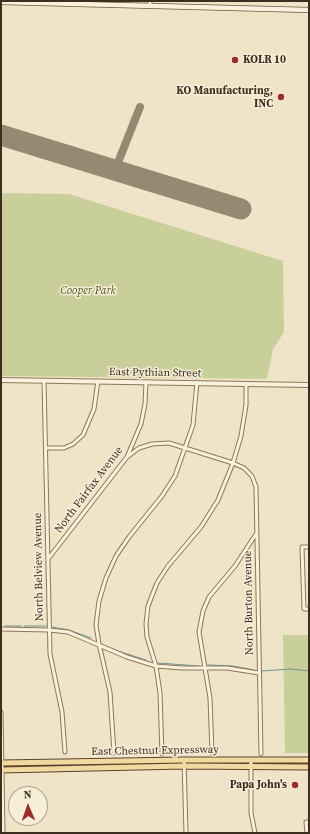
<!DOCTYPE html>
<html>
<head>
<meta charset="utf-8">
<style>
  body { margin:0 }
  #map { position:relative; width:310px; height:834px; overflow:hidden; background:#f0e4c8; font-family:"Source Serif 4",serif }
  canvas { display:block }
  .frame { position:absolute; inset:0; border:2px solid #3d2e20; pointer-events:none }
  .north { position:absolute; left:8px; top:786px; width:40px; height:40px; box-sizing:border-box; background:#f7eed8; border:1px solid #ada18e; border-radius:50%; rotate:358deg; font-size:11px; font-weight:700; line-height:16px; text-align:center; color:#3d2e20 }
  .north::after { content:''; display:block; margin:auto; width:14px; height:18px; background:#9e2a2b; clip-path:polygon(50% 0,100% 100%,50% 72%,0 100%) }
</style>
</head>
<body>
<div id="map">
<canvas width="310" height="834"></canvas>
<div class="frame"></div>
<div class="north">N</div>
</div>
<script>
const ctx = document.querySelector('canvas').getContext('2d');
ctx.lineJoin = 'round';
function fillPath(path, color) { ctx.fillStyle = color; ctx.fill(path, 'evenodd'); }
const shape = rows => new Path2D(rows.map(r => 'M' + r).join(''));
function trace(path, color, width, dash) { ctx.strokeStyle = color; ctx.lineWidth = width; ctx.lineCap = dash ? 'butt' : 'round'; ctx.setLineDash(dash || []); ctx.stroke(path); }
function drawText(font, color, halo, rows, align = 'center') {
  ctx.font = font + ' "Source Serif 4",serif'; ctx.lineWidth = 3; ctx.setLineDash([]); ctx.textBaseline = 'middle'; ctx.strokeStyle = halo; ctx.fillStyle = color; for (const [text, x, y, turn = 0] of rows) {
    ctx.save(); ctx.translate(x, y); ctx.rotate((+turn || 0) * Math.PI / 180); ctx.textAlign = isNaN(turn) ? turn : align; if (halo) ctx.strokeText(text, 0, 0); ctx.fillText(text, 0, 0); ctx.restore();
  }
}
fillPath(shape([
  [1,193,69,194,283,261,284,332,273,349,267,379,1,376],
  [283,635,309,635,309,753,285,753]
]), '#c9cf9b');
trace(shape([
  [5,626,21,626],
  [24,626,46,626],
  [52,627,69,630,91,638],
  [101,644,118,651,146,660],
  [158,663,199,666],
  [208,665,233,666,254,670],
  [262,671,290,669,309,671]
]), '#6f938a', 1);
trace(shape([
  [115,170,140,107]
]), '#968974', 8);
trace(shape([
  [1,135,241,209]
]), '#968974', 21);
const minor = shape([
  [150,5,150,1],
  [44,381,50,654,62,712,65,752],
  [46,448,64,448,73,444,83,435,94,409,98,381],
  [127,457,139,448,152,444,169,443,233,463,244,468,252,476,256,487,261,754],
  [309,547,302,547,304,609,309,609],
  [48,559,127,457,141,424,145,404,146,382],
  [1,629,49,630,68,632,127,657,156,666,182,668,227,668,259,673],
  [1,712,3,833],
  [114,753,110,692,99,644,96,625,99,601,106,578,116,556,129,537,162,496,175,476,193,425,197,382],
  [212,753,210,698,199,632,203,611,209,597,235,566,256,534],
  [162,754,160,693,156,666,147,637,146,624,148,606,157,583,168,566,201,527,218,500,233,463,241,436,246,405,246,384],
  [184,760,186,833],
  [251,760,251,813,255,833],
  [307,833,306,822,309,822]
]);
const tertiary = shape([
  [1,380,309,385]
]);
const secondary = shape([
  [1,2,309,10]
]);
const primary = shape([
  [1,763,184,760,309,760],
  [1,770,184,766,309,767]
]);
trace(minor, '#8d765c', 5);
trace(tertiary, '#8d765c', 6);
trace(secondary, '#6f573f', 6);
trace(primary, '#5b4430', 7);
trace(minor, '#faf1dc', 3);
trace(tertiary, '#faf1dc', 4);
trace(secondary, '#faf1dc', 4.5);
trace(primary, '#f3d9a0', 5);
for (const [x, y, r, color] of [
  [235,60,4,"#9e2a2b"],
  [281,97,4,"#9e2a2b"],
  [295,785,4,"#9e2a2b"]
]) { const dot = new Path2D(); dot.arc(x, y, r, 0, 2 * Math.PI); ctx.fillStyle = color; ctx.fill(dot); trace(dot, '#f7eed8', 1.5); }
drawText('bold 11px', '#3d2e20', '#f7eed8', [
  ["KOLR 10",243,60,"left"],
  ["KO Manufacturing,",273,91],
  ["INC",273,104],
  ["Papa John's",287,785]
], 'right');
drawText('italic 11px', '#4d5a26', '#f7eed8', [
  ["Cooper Park",88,291]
]);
drawText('11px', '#3d2e20', '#f7eed8', [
  ["East Pythian Street",155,373,1],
  ["North Fairfax Avenue",89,490,-53],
  ["North Belview Avenue",39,567,-91],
  ["North Burton Avenue",249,603,-91],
  ["East Chestnut Expressway",155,751,-1]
]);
</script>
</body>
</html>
